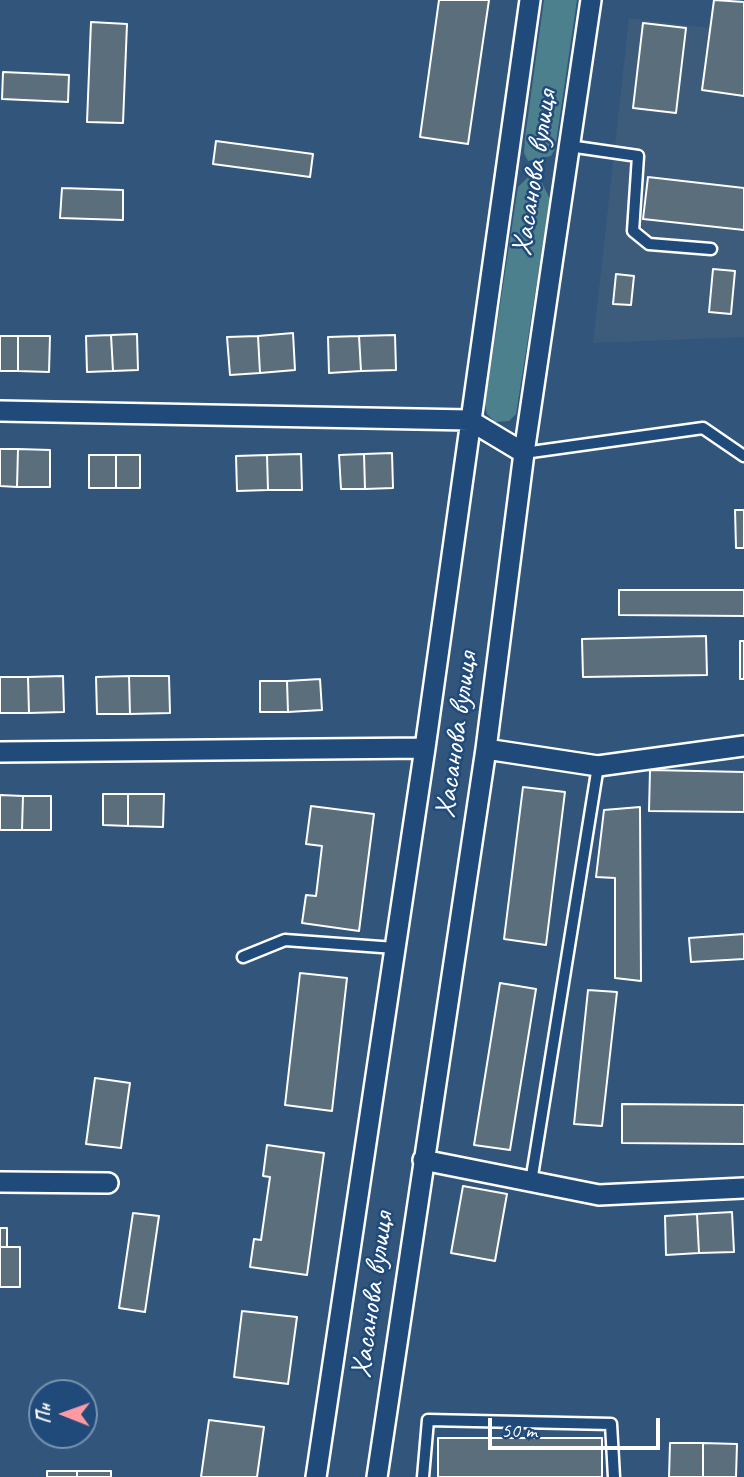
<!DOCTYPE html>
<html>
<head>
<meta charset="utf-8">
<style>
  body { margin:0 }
  #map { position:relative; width:744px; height:1477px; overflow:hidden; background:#31557b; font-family:Caveat,sans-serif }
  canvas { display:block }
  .north { position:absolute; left:28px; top:1379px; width:70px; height:70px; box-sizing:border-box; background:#1f4a7a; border:2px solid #7992af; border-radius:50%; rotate:271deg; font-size:19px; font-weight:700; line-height:28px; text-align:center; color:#fff }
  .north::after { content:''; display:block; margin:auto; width:24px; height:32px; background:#ff9aa2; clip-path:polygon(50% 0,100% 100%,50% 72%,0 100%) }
  .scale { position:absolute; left:488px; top:1418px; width:172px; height:32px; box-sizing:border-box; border:4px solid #fff; border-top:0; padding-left:9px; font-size:21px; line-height:24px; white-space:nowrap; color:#fff; -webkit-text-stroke:5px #1f4a7a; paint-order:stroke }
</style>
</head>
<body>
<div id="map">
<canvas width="744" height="1477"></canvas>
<div class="north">Пн</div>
<div class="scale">50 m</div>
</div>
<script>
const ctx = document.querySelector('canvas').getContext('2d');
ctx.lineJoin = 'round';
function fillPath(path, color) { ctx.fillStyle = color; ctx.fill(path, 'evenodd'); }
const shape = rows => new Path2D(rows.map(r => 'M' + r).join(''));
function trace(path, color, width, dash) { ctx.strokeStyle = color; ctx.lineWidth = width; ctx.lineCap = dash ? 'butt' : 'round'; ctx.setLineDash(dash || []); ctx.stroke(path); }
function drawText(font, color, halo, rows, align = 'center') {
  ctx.font = font + ' Caveat,sans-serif'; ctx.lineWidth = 5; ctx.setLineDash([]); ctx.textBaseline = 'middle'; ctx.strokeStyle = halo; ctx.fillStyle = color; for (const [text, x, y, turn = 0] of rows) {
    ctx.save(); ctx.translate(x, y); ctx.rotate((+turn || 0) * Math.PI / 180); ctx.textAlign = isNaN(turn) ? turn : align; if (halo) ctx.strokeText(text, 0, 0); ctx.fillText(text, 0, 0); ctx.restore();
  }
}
fillPath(shape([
  [714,0,744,2,744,337,593,343,629,18,710,28]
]), '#3d5c7b');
fillPath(shape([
  [544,0,577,0,555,149,551,156,528,161,524,153,525,138],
  [528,177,542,183,550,199,516,414,509,421,495,422,487,414,485,404,518,187]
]), '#4d808d');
const building = shape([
  [439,0,489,0,468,144,420,137,439,0],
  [714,0,744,2,744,96,702,90,714,0],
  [91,22,127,24,123,123,87,122,91,22],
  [643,23,686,28,676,113,633,108,643,23],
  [3,72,69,75,68,102,2,99,3,72],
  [216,141,313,154,310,177,213,164,216,141],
  [648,177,744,188,744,230,643,219,648,177],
  [62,188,123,190,123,220,60,218,62,188],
  [713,269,735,271,731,314,709,312,713,269],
  [616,274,634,276,631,305,613,304,616,274],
  [293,333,295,370,260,373,258,336,293,333],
  [137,334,138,370,113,371,111,335,137,334],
  [111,335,113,371,87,372,86,336,111,335],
  [395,335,396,370,361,371,359,336,395,335],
  [0,336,18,336,18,371,0,371,0,336],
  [18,336,50,336,49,372,18,371,18,336],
  [258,336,260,373,230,375,227,337,258,336],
  [359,336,361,371,329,373,328,337,359,336],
  [0,449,18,449,17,487,0,486,0,449],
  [18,449,50,450,50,487,17,487,18,449],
  [392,453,393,488,365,489,364,454,392,453],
  [301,454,302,490,268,490,267,455,301,454],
  [364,454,365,489,341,489,339,455,364,454],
  [89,455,116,455,116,488,89,488,89,455],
  [116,455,140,455,140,488,116,488,116,455],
  [267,455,268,490,237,491,236,456,267,455],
  [735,510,744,510,744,548,736,548,735,510],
  [619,590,744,590,744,616,619,615,619,590],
  [706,636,707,675,583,677,582,639,706,636],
  [740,641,744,641,744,679,740,679,740,641],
  [63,676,64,712,29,713,28,677,63,676],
  [129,676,169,676,170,713,130,714,129,676],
  [129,676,130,714,97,714,96,677,129,676],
  [0,677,28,677,29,713,0,713,0,677],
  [320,679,322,710,288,712,287,681,320,679],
  [260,681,287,681,288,712,260,712,260,681],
  [650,770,744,772,744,812,649,811,650,770],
  [523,787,565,792,546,945,504,939,523,787],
  [103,794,128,794,128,826,103,825,103,794],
  [128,794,164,794,163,827,128,826,128,794],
  [0,795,23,796,22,830,0,830,0,795],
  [23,796,51,796,51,830,22,830,23,796],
  [311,806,374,814,359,931,302,923,306,895,316,896,322,846,306,844,311,806],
  [640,807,641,981,615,978,615,878,596,877,604,810,640,807],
  [744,934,744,959,691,962,689,938,744,934],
  [300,973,347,978,332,1111,285,1105,300,973],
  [500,983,536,989,510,1150,474,1145,500,983],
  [588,990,617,992,602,1126,574,1124,588,990],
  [95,1078,130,1083,121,1148,86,1144,95,1078],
  [622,1104,744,1105,744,1144,622,1143,622,1104],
  [267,1145,324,1153,307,1275,250,1267,254,1239,261,1240,270,1177,263,1176,267,1145],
  [463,1186,507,1194,495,1261,451,1253,463,1186],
  [732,1212,734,1252,699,1253,697,1214,732,1212],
  [133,1213,159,1216,145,1312,119,1308,133,1213],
  [697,1214,699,1253,666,1255,665,1216,697,1214],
  [0,1228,7,1228,7,1247,0,1247,0,1228],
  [0,1247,20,1247,20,1287,0,1287,0,1247],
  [242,1311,297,1317,288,1384,234,1377,242,1311],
  [209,1420,264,1427,257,1477,201,1477,209,1420],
  [438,1438,602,1438,602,1477,438,1477,438,1438],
  [670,1443,703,1443,703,1477,669,1477,670,1443],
  [703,1443,737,1444,736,1477,703,1477,703,1443],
  [47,1471,77,1471,77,1477,47,1477,47,1471],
  [77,1471,111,1471,111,1477,77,1477,77,1471]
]);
fillPath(building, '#5a6e7c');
trace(building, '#fff', 2);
const service = shape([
  [569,146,638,156,633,231,649,244,711,249],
  [524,453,703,428,744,456],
  [243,957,285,940,395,948],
  [531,1182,598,766],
  [423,1477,428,1420,611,1424,614,1477]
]);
const minor = shape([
  [0,411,469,420,524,453],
  [486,749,598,766,744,746],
  [0,752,425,748],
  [423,1160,599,1195,744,1188],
  [0,1182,108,1183],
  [316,1477,425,748,530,0],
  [377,1477,486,749,524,453,591,0]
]);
trace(service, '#fff', 15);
trace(minor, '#fff', 24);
trace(service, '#1f4a7a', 10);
trace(minor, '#1f4a7a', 19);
drawText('30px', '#fff', '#1f4a7a', [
  ["Хасанова вулиця",535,173,-81],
  ["Хасанова вулиця",457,735,-82],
  ["Хасанова вулиця",373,1295,-82]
]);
</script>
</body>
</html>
